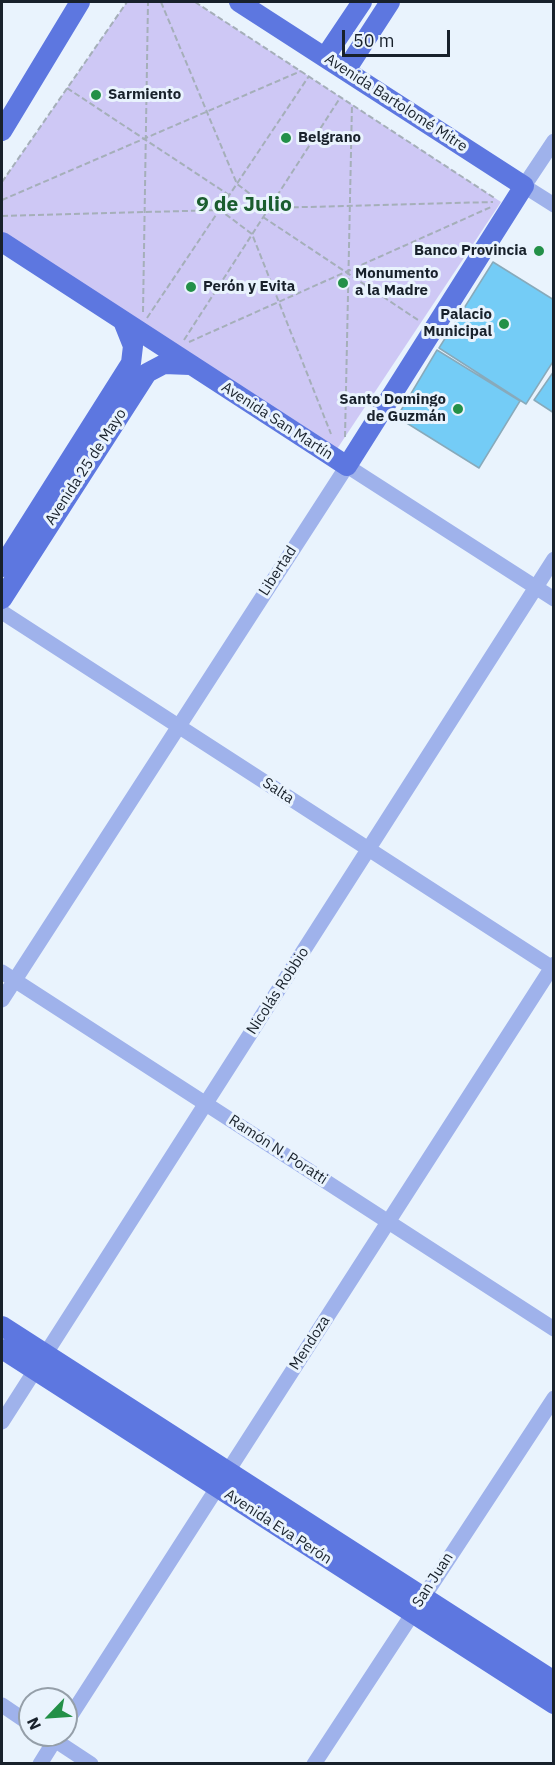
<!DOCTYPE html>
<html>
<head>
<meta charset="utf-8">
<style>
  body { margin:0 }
  #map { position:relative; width:555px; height:1765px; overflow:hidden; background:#e9f3fd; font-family:"IBM Plex Sans",sans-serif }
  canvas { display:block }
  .frame { position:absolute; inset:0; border:3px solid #18212b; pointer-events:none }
  .north { position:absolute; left:18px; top:1687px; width:60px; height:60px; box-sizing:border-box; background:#e9f3fd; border:2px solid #959fa9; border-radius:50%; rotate:245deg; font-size:16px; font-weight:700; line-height:24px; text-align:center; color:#18212b }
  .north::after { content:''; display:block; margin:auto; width:21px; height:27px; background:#239048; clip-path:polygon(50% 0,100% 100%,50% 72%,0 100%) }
  .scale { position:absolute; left:342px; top:30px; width:108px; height:27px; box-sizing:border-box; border:3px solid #18212b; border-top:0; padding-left:8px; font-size:18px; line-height:21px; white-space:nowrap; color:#18212b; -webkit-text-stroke:4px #e9f3fd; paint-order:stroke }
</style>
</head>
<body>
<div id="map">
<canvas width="555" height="1765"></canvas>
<div class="frame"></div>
<div class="north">N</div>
<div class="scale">50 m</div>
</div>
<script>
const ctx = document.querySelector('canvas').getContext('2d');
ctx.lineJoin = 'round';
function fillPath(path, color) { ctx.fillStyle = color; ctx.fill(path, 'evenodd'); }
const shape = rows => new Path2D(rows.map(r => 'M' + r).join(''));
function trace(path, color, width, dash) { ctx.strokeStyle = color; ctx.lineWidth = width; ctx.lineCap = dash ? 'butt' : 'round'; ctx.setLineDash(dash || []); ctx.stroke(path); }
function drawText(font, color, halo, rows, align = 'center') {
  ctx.font = font + ' "IBM Plex Sans",sans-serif'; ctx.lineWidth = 6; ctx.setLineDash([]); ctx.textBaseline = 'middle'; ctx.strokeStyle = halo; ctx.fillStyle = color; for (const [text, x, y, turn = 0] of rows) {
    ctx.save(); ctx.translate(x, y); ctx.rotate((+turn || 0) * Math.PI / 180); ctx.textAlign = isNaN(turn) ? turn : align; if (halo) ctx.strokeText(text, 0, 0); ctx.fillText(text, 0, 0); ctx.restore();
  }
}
fillPath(shape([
  [127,2,195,2,501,202,337,449,2,232,2,182]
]), '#cec8f5');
const building = shape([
  [493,262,554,300,554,360,526,404,439,348,493,262],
  [437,350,520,401,479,468,397,417,437,350],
  [554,371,554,413,534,400,554,371]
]);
fillPath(building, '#74ccf6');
trace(building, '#8ab', 1.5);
trace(shape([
  [161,2,237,184,269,208,493,202],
  [195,2,496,199],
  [67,88,229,195],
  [2,182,127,2],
  [2,200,301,71],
  [2,216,220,210,252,234,331,434],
  [263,217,418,320],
  [143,312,148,2],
  [147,318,309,76],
  [184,340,340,98],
  [189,342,491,207],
  [345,437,352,104]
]), '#a5afb9', 2, [6, 3]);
trace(shape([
  [554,141,524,186,554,205],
  [2,612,554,969],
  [2,972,554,1329],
  [2,1000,347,466,554,599],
  [2,1422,554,559],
  [2,1705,30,1724],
  [66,1723,554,964],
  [47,1735,91,1764],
  [40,1764,58,1735],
  [314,1764,554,1398]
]), '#9fb2eb', 15);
trace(shape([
  [325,57,362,2],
  [346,70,390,2],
  [2,131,80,2],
  [2,242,347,466,524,186,239,2],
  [2,567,131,363,133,346,123,321],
  [2,599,147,373,164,364,190,365],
  [2,1326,554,1681],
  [2,1349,554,1704]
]), '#5d77e0', 20);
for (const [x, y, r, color] of [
  [96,95,6,"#239048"],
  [286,138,6,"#239048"],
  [539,251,6,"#239048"],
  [343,283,6,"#239048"],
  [191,287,6,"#239048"],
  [504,324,6,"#239048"],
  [458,409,6,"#239048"]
]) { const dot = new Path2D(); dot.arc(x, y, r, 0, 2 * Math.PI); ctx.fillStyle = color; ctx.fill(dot); trace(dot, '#e9f3fd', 2); }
drawText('bold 15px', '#18212b', '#e9f3fd', [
  ["Sarmiento",108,95],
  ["Belgrano",298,138],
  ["Banco Provincia",527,251,"right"],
  ["Monumento",355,274],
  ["a la Madre",355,291],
  ["Perón y Evita",203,287],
  ["Palacio",492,315,"right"],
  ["Municipal",492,332,"right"],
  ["Santo Domingo",446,400,"right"],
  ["de Guzmán",446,417,"right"]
], 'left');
drawText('15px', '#18212b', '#e9f3fd', [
  ["Avenida Bartolomé Mitre",396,103,33],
  ["Avenida San Martín",277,421,33],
  ["Avenida 25 de Mayo",86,467,-57],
  ["Libertad",278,571,-57],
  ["Salta",278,791,33],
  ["Nicolás Robbio",278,991,-57],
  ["Ramón N. Poratti",278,1150,33],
  ["Mendoza",310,1343,-57],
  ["Avenida Eva Perón",278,1527,33],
  ["San Juan",433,1580,-57]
]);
drawText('bold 21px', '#1a5d2f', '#e9f3fd', [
  ["9 de Julio",244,205]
]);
</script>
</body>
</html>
